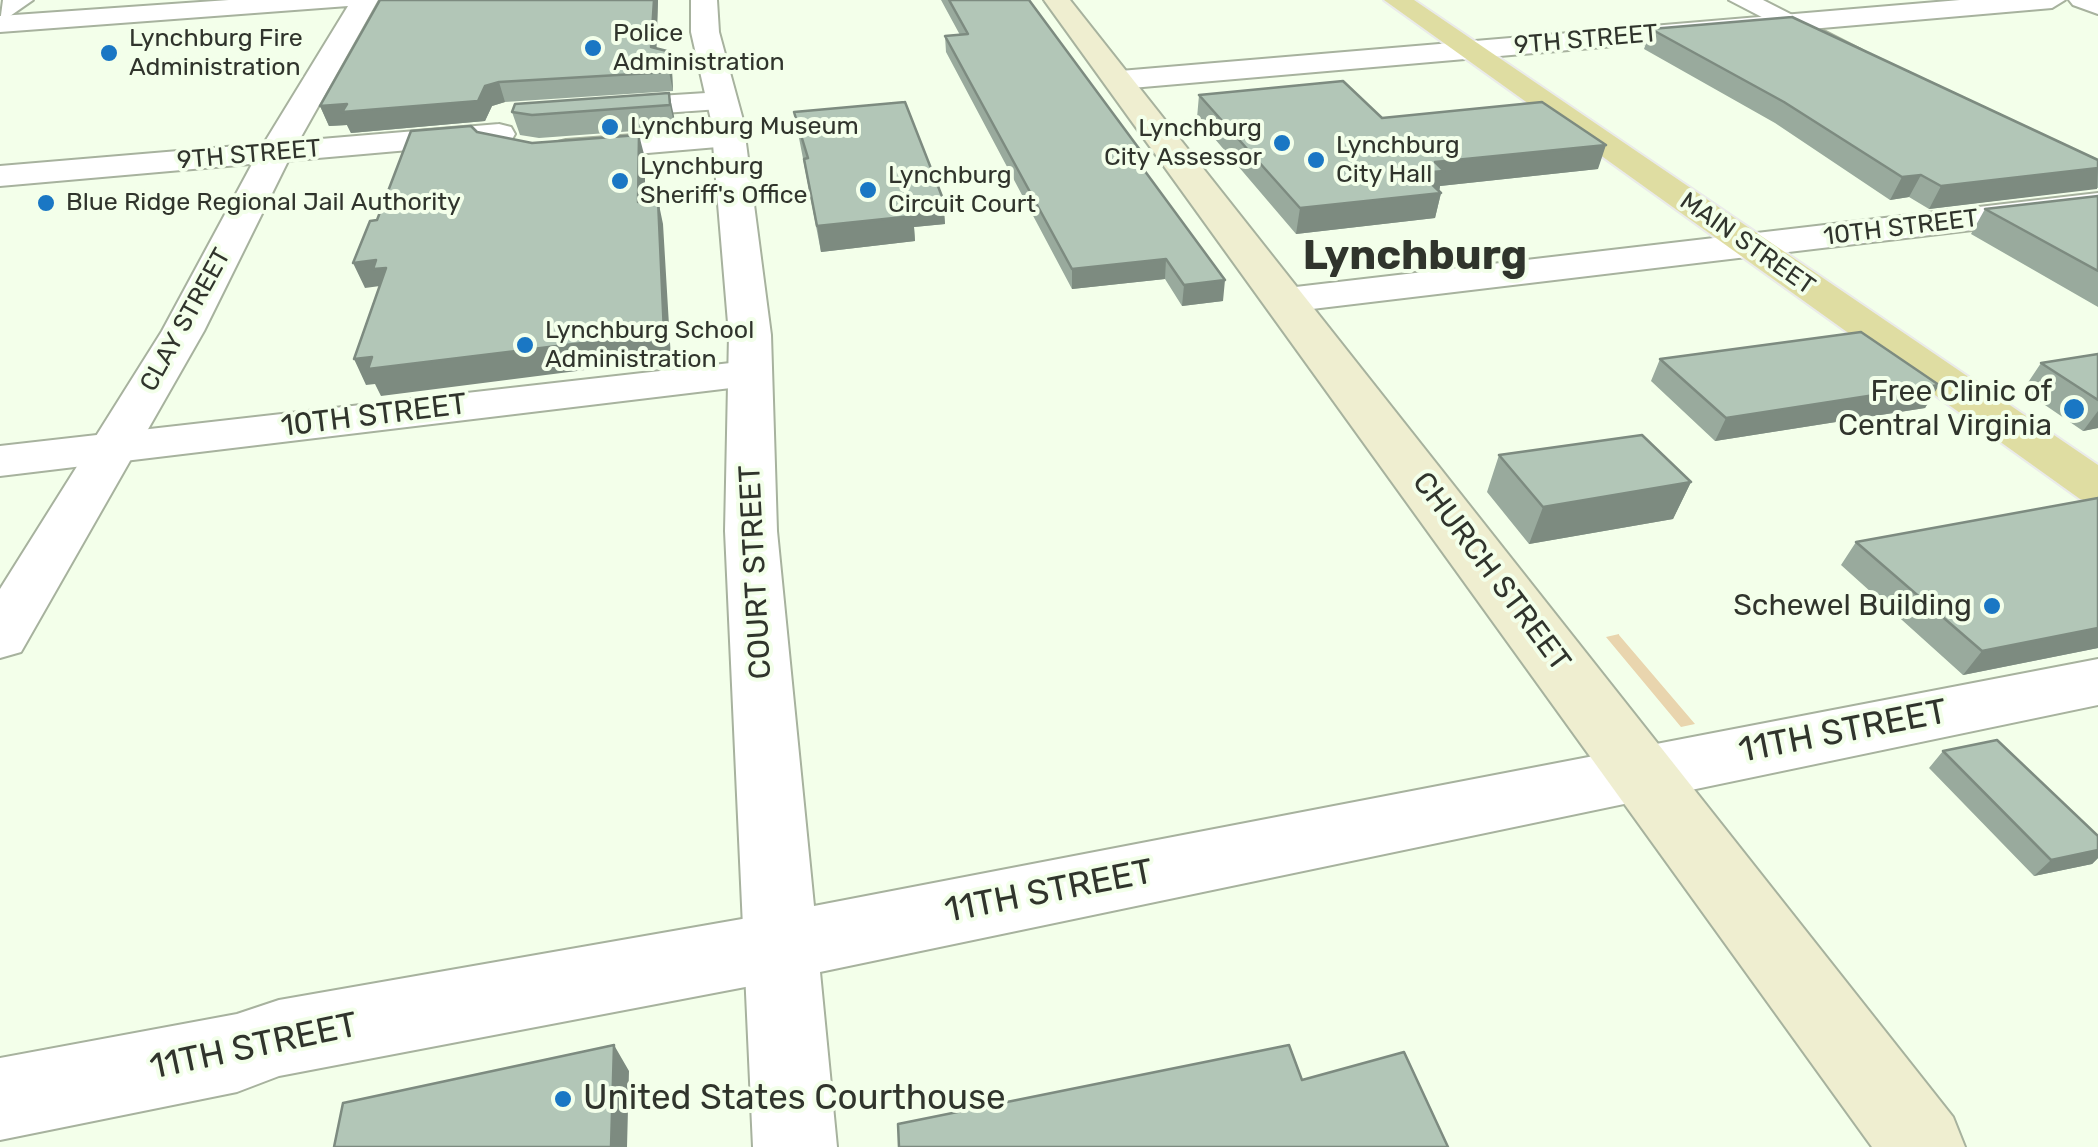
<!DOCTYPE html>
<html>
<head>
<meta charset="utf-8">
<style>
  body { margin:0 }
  canvas { display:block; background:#f3ffea }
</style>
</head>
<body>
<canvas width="2098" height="1147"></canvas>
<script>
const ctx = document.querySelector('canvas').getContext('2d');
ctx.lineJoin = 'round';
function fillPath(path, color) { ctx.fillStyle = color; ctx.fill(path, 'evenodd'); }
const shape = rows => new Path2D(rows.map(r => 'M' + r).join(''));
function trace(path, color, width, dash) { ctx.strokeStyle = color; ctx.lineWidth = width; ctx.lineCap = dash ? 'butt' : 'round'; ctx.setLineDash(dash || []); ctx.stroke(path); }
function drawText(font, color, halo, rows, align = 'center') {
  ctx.font = font + ' Rubik,sans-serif'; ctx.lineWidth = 8; ctx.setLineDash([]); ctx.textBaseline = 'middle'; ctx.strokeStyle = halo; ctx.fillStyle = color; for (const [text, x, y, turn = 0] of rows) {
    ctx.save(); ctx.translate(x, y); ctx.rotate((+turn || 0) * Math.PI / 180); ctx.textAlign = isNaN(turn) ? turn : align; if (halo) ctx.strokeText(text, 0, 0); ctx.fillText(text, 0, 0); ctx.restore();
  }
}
fillPath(shape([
  [1619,634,1619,635,1695,724,1681,727,1606,637]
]), '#e9d5ae');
const minor = shape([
  [3,0,33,0,0,23,3,0],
  [1960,0,2065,0,2052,8,1120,89,1105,80,1120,71,1960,0],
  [2069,0,2098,0,2098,14,2073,5,2069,0],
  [722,92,737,101,733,108,595,118,579,109,595,100,722,92],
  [499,124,511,127,515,134,511,141,0,186,0,166,499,124],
  [729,128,741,131,745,138,741,145,566,160,554,157,549,150,554,143,566,140,729,128],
  [2098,193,2098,215,1287,312,1272,309,1266,300,1272,291,1287,288,2098,193],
  [748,361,764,364,770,374,764,384,0,476,0,446,748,361],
  [782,912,808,922,819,946,808,970,782,980,279,1076,237,1092,0,1140,0,1058,237,1014,279,1000,782,912]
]);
const tertiary = shape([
  [229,0,378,0,292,153,204,331,21,652,0,658,0,589,162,331,258,153,348,6,0,32,0,16,229,0],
  [691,0,717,0,719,32,743,120,771,335,777,531,814,906,2098,659,2098,705,820,972,837,1147,753,1147,725,531,729,335,711,120,691,32,691,0],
  [1729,0,1763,0,1861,50,1857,56,1837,56,1729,0]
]);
const secondary = shape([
  [1044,0,1070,0,1953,1117,1965,1147,1872,1147,1044,0]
]);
const primary = shape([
  [1384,0,1414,0,2098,465,2098,504,2080,499,1384,0]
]);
trace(minor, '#a7b29e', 4);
trace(tertiary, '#a7b29e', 4);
trace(secondary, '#a7b29e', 4);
trace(primary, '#eaebea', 4);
fillPath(minor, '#fff');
fillPath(tertiary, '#fff');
fillPath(secondary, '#efeed0');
fillPath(primary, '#dfdda2');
fillPath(shape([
  [658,0,656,48,667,51,672,71,673,91,505,102,492,106,485,121,351,133,347,125,329,126,320,106],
  [941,0,1029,0,1145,172,1223,301,1182,306,1165,279,1072,289,946,52,945,36,960,35],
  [1651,29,2098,160,2098,188,1929,209,1909,197,1890,200,1775,123,1644,49],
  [669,93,675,128,539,138,520,135,512,112],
  [1199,95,1382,118,1598,169,1440,186,1439,191,1441,193,1435,218,1296,234,1197,118],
  [794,112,943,199,945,224,914,227,915,241,821,252],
  [2098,196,2098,307,1971,234,1985,209],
  [2098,354,2098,428,2083,431,2023,390,2041,363],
  [1660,359,1939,385,1925,408,1715,441,1651,381],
  [1499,455,1691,482,1673,519,1529,544,1487,492],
  [2098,498,2098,648,1963,675,1841,565,1856,542],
  [1943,751,2098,836,2098,858,2092,864,2034,876,1929,768]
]), '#99aa9d');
fillPath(shape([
  [654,0,658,0,656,66,651,47],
  [667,51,672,71,673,91,669,72],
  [499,82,505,102,492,106,485,121,351,133,347,125,329,126,320,106,485,86],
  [669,93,674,116,675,128,670,105],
  [639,135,645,158,645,226,638,202],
  [1606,145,1598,169,1440,186,1439,193,1441,193,1435,218,1296,234,1300,208,1420,173,1435,162],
  [1146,158,1145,177,1136,159],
  [2098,168,2097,189,1929,209,1941,186],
  [1921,175,1909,197,1890,200,1902,177],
  [943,199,945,224,914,227,915,241,821,252,817,226,909,202],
  [658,200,663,224,671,359,381,396,375,384,366,385,354,359],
  [1166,259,1165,279,1072,289,1072,269],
  [376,260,386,268,380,286,365,288,353,263],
  [1225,280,1223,301,1182,306,1184,285],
  [1939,385,1925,408,1715,441,1726,418],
  [2098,411,2098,428,2083,431],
  [1691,482,1673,519,1529,544,1543,507],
  [2098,628,2098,648,1963,675,1982,651],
  [2098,850,2098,858,2092,864,2034,876,2051,860],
  [614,1045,629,1071,627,1147,611,1147]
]), '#7d8b80');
const building = shape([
  [380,0,654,0,651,47,667,51,669,72,499,82,485,86,478,101,342,112,347,104,320,106,380,0],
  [949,0,1029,0,1146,158,1136,159,1225,280,1184,285,1166,259,1072,269,945,36,968,34,949,0],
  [1792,17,2098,160,2098,168,1941,186,1921,175,1902,177,1784,102,1651,29,1792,17],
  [1343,81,1382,118,1542,102,1606,145,1435,162,1444,171,1420,173,1441,193,1300,208,1199,95,1343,81],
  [669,93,670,105,532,115,512,112,515,104,669,93],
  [905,102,943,199,909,202,913,216,817,226,804,159,808,158,794,112,905,102],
  [471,126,477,132,532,143,639,135,638,202,658,200,664,333,368,369,372,357,354,359,386,268,373,269,376,260,353,263,370,221,377,220,411,131,471,126],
  [2098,196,2098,271,1985,209,2098,196],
  [1861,332,1939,385,1726,418,1660,359,1861,332],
  [2098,354,2098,400,2041,363,2098,354],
  [1642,435,1691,482,1543,507,1499,455,1642,435],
  [2098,498,2098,628,1982,651,1856,542,2098,498],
  [1997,740,2098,836,2098,850,2051,860,1943,751,1997,740],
  [614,1045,611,1147,334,1147,343,1103,614,1045],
  [1289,1045,1302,1080,1404,1052,1448,1147,899,1147,898,1124,1289,1045]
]);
fillPath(building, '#b2c6b7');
trace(building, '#7d8b80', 2.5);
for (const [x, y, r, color] of [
  [593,48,10,"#1a77c4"],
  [109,53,10,"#1a77c4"],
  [610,127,10,"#1a77c4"],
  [1282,143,10,"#1a77c4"],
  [1316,160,10,"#1a77c4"],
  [620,181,10,"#1a77c4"],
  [868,190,10,"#1a77c4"],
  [46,203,10,"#1a77c4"],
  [525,345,10,"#1a77c4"],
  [2074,409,12,"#1a77c4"],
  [1992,606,10,"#1a77c4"],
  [563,1099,10,"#1a77c4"]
]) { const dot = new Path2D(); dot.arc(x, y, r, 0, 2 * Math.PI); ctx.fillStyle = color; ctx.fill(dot); trace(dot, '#f3ffea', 4); }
drawText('25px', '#30342c', '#f3ffea', [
  ["Police",613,34],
  ["Administration",613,63],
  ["Lynchburg Fire",129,39],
  ["Administration",129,68],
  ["Lynchburg Museum",630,127],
  ["Lynchburg",1262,129,"right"],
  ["City Assessor",1262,158,"right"],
  ["Lynchburg",1336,146],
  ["City Hall",1336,175],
  ["Lynchburg",640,167],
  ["Sheriff's Office",640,196],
  ["Lynchburg",888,176],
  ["Circuit Court",888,205],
  ["Blue Ridge Regional Jail Authority",66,203],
  ["Lynchburg School",545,331],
  ["Administration",545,360]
], 'left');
drawText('25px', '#30342c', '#f3ffea', [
  ["9TH STREET",1586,40,-5],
  ["9TH STREET",249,155,-5],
  ["10TH STREET",1901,228,-7],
  ["MAIN STREET",1747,244,35],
  ["CLAY STREET",186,320,-61]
]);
drawText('30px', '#30342c', '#f3ffea', [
  ["Free Clinic of",2052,392],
  ["Central Virginia",2052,426],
  ["Schewel Building",1972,606]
], 'right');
drawText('30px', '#30342c', '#f3ffea', [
  ["10TH STREET",374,416,-7],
  ["COURT STREET",756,572,-93],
  ["CHURCH STREET",1491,572,53]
]);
drawText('35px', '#30342c', '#f3ffea', [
  ["11TH STREET",1843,732,-11],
  ["11TH STREET",1049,892,-11],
  ["11TH STREET",254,1047,-12]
]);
drawText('35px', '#30342c', '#f3ffea', [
  ["United States Courthouse",583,1099]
], 'left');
drawText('bold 42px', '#30342c', '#f3ffea', [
  ["Lynchburg",1415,257]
]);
</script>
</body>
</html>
